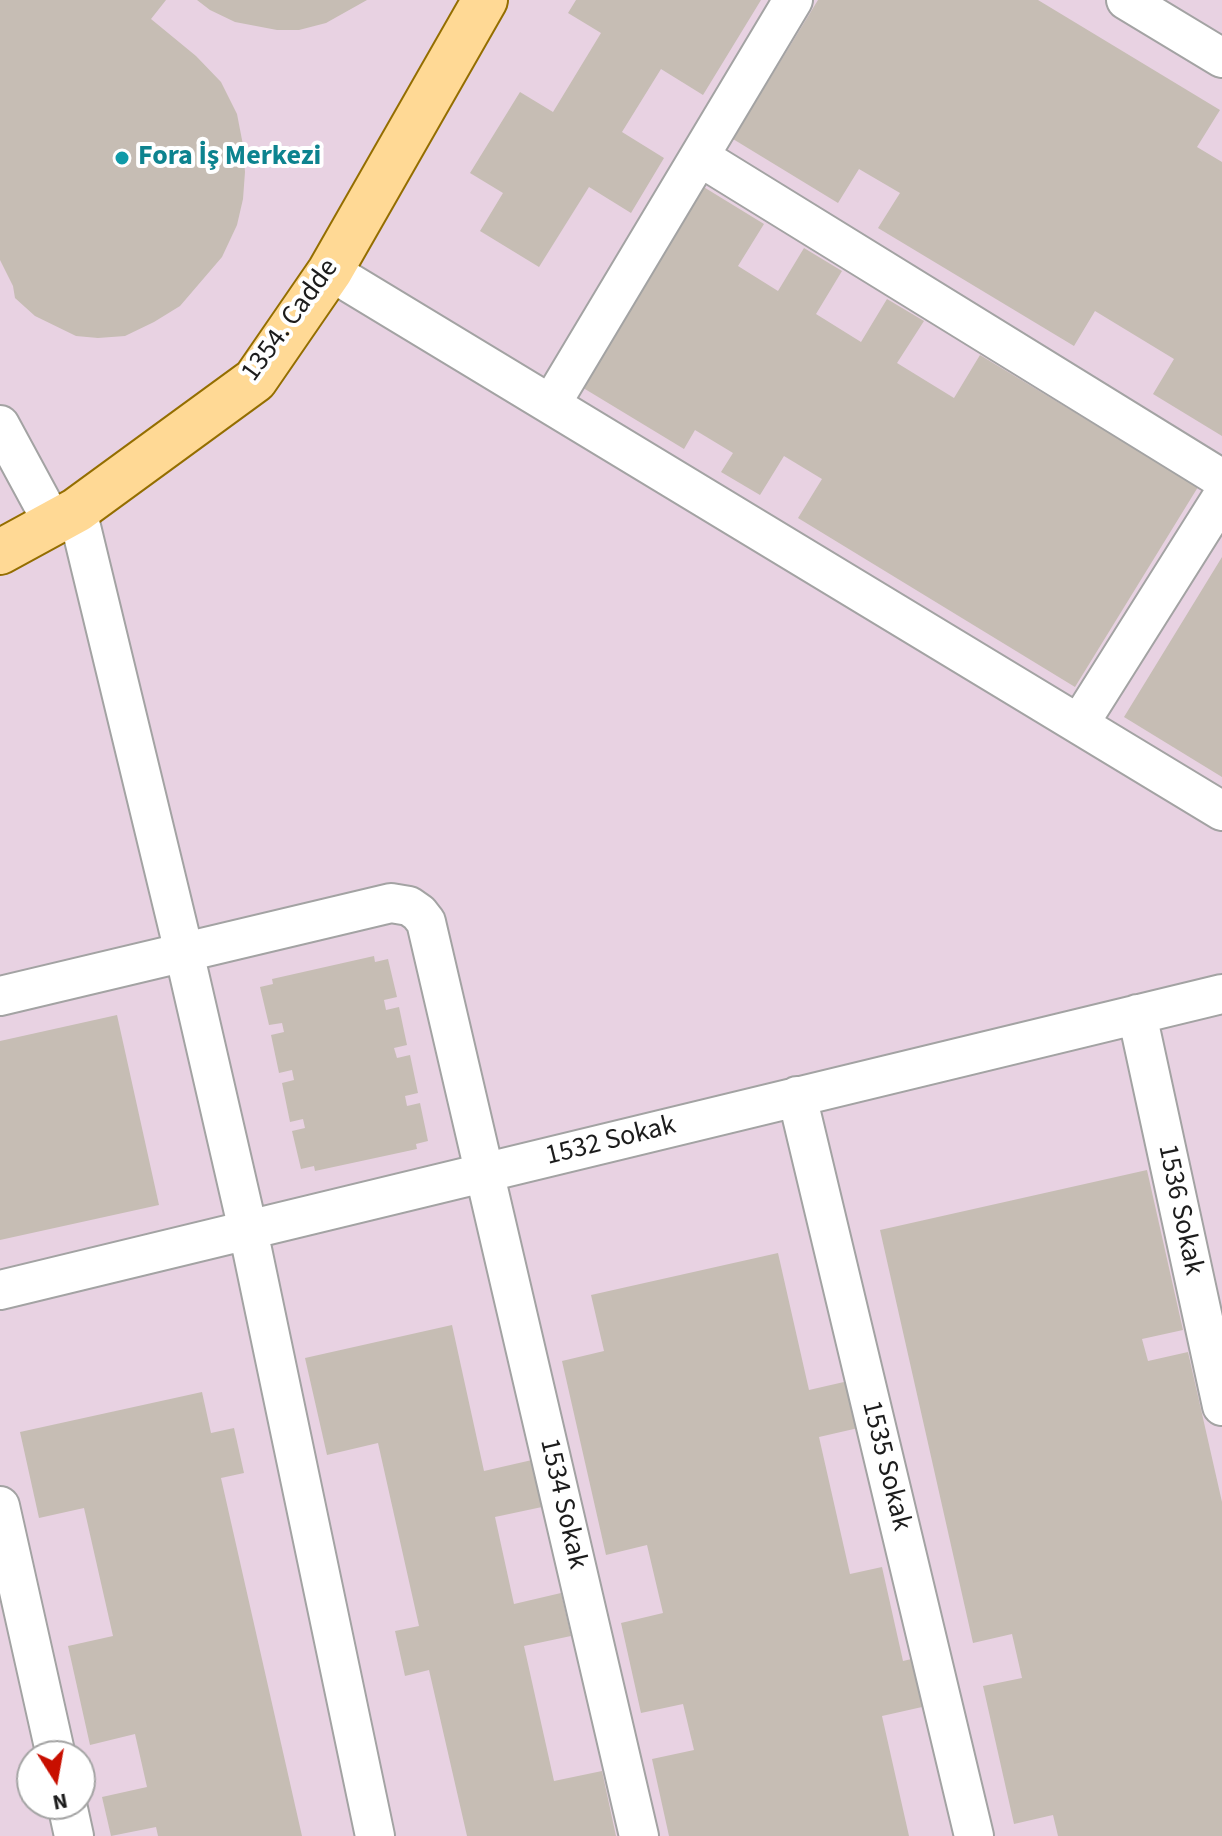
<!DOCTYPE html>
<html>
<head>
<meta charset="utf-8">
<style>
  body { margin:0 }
  #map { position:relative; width:1222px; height:1836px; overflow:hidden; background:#eeebe1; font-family:"Source Sans 3",sans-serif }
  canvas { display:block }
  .north { position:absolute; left:16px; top:1740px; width:80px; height:80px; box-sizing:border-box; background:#fff; border:2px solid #a4a4a4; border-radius:50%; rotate:169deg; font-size:22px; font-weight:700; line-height:32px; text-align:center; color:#1c1c1c }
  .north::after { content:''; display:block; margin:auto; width:28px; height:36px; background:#c80f00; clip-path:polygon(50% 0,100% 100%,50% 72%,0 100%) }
</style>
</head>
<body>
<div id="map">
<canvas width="1222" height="1836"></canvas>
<div class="north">N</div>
</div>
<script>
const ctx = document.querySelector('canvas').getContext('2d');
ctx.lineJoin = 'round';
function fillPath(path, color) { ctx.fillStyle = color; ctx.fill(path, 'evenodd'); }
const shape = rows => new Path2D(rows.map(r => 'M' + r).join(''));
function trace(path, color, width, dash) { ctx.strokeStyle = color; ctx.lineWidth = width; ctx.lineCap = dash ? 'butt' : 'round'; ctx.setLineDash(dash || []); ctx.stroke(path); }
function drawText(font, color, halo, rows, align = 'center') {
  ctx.font = font + ' "Source Sans 3",sans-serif'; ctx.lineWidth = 8; ctx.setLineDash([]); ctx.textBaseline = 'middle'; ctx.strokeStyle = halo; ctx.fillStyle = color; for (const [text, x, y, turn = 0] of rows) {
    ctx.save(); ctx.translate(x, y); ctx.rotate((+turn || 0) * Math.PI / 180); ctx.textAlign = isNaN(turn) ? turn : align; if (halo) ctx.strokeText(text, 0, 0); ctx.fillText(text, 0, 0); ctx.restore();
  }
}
fillPath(shape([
  [0,0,1222,0,1222,1836,0,1836],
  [32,1756,80,1756,80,1804,32,1804]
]), '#e8d2e2');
fillPath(shape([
  [0,0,166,0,151,19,196,56,221,82,237,114,243,145,245,172,243,199,237,225,222,257,180,306,154,322,125,336,98,338,76,336,35,316,15,298,13,286,0,260],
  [197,0,367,0,326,23,299,30,277,30,235,22,210,10],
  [576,0,761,0,703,95,661,69,622,132,664,158,631,213,589,187,539,267,480,231,503,193,470,173,520,92,553,112,601,33,568,13],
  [818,0,1038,0,1220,110,1197,147,1222,162,1222,436,1153,394,1174,359,1095,311,1074,346,878,228,900,193,859,169,838,203,733,139],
  [702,186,764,224,738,266,778,291,804,248,842,271,816,314,861,342,887,299,924,321,897,363,954,398,980,355,1198,487,1075,687,798,518,822,479,784,456,760,495,721,472,733,453,695,430,684,449,580,386],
  [1222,557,1222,777,1124,717],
  [374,956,375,962,388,959,397,997,384,1000,386,1010,399,1007,407,1045,394,1048,397,1058,410,1055,418,1093,405,1096,407,1106,420,1103,428,1141,416,1144,417,1149,315,1171,314,1166,301,1169,292,1131,305,1128,303,1119,290,1122,282,1083,294,1080,292,1070,279,1073,271,1035,284,1032,282,1023,269,1025,260,987,273,984,272,979],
  [117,1015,159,1205,0,1240,0,1041],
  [1147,1170,1183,1330,1142,1339,1148,1361,1188,1352,1222,1502,1222,1836,1058,1836,1053,1815,1014,1824,983,1686,1022,1678,1012,1634,973,1643,880,1230],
  [778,1253,809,1390,857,1379,867,1426,819,1437,850,1574,882,1567,903,1661,920,1657,931,1705,882,1716,909,1836,669,1836,652,1759,694,1750,683,1704,641,1713,621,1623,663,1613,647,1545,606,1555,562,1361,604,1351,591,1295],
  [452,1325,484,1471,532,1460,542,1507,495,1517,514,1604,561,1593,571,1636,524,1646,554,1781,602,1771,616,1836,467,1836,429,1670,405,1676,395,1631,419,1626,378,1443,327,1455,305,1358],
  [202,1392,211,1433,234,1428,244,1473,221,1478,302,1836,158,1836,156,1827,111,1836,102,1797,147,1787,135,1734,90,1745,68,1646,113,1636,84,1508,39,1518,20,1432]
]), '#c6bdb4');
const minor = shape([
  [1126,0,1222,58],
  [700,157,1222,479],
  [330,271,1222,811],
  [551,404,793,0],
  [0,425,53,523],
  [77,510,184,952,248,1230,375,1836],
  [1079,724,1222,497],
  [0,996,391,903,409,906,419,913,426,922,639,1836],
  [1137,1014,1222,1406],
  [797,1096,974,1836],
  [0,1290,1222,994],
  [0,1506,56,1756],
  [67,1804,74,1836]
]);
const major = shape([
  [0,552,77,510,255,380,330,271,485,0]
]);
trace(minor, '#a3a3a3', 42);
trace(major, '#946e00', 48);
trace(minor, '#fff', 38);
trace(major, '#ffd995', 44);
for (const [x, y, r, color] of [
  [122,158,8,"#0f9aa8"]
]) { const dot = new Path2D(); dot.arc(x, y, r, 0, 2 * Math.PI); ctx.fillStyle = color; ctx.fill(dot); trace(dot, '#fff', 3); }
drawText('bold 28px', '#0d838f', '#fff', [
  ["Fora İş Merkezi",138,158]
], 'left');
drawText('28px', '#1c1c1c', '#fff', [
  ["1354. Cadde",291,321,-54],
  ["1532 Sokak",611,1142,-14],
  ["1536 Sokak",1179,1210,78],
  ["1535 Sokak",885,1466,76],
  ["1534 Sokak",562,1504,77]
]);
</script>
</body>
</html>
